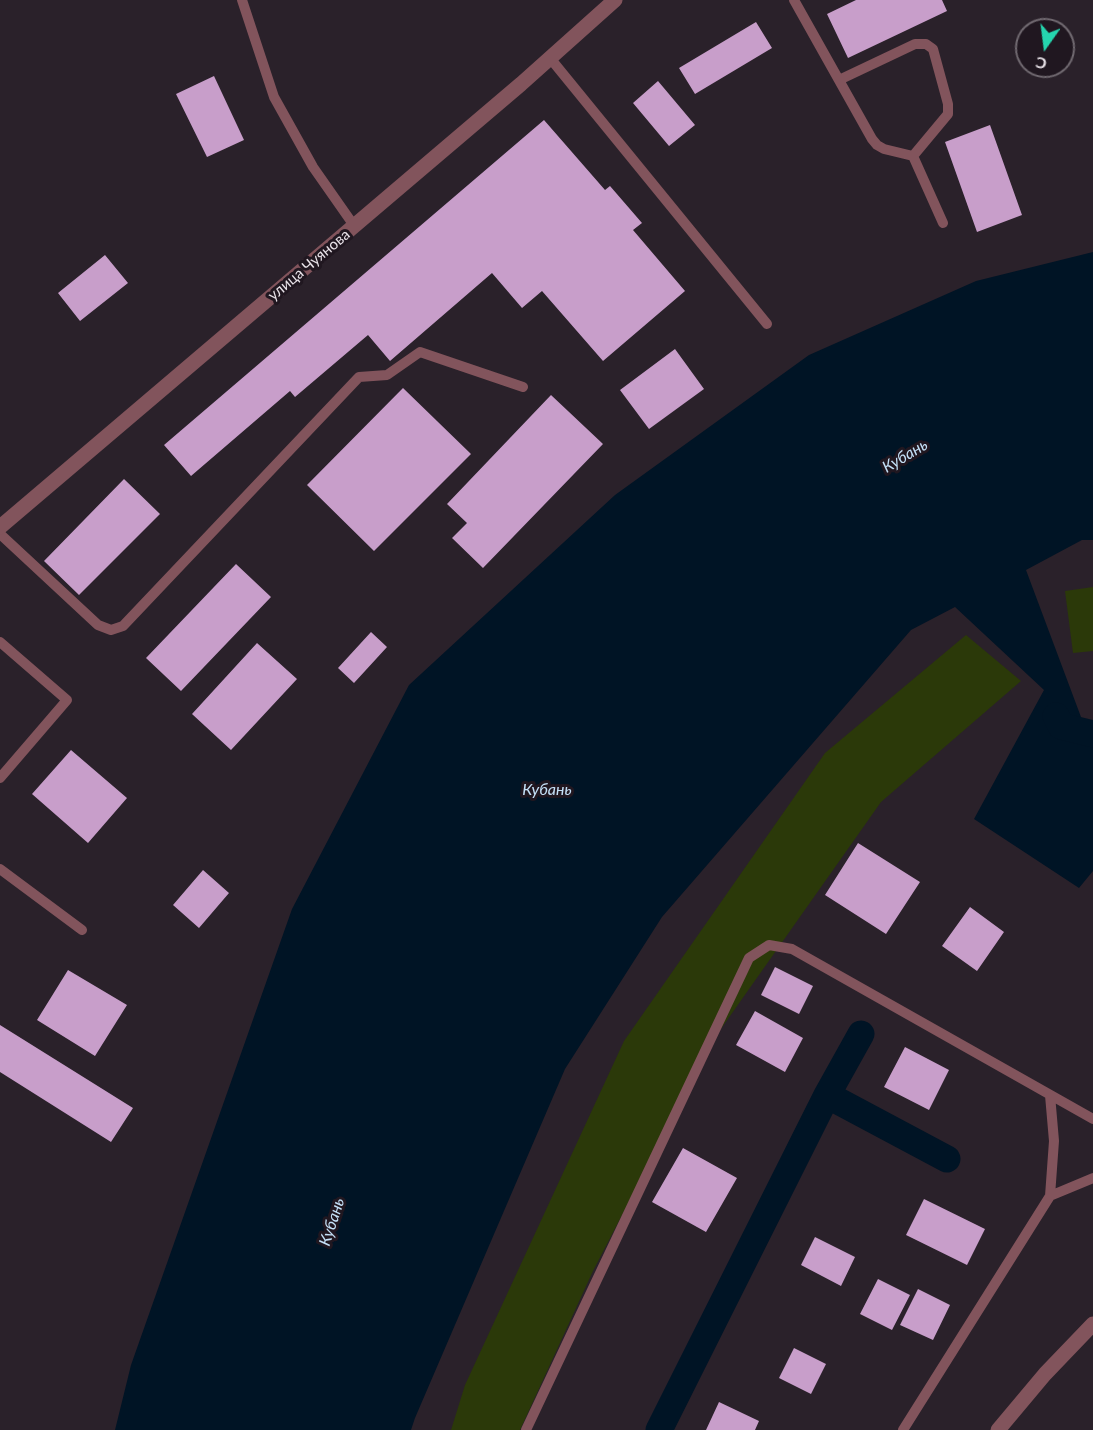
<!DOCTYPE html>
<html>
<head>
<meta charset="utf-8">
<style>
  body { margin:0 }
  #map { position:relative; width:1093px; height:1430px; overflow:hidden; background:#2a212a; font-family:Lato,sans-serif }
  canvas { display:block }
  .north { position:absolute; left:1015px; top:18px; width:60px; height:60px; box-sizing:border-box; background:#201720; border:2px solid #706970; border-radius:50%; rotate:194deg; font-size:16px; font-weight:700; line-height:24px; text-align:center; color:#e9e3e9 }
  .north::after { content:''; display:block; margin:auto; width:21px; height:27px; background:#25d5ae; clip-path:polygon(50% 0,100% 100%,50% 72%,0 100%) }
</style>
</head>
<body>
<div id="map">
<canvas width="1093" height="1430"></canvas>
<div class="north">С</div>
</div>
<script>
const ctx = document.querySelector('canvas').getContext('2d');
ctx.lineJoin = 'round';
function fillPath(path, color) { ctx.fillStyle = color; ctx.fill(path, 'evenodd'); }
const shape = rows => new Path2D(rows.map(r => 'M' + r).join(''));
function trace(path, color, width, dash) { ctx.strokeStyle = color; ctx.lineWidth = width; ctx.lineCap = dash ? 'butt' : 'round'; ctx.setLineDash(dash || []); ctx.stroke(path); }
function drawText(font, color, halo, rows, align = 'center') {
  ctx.font = font + ' Lato,sans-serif'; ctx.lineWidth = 6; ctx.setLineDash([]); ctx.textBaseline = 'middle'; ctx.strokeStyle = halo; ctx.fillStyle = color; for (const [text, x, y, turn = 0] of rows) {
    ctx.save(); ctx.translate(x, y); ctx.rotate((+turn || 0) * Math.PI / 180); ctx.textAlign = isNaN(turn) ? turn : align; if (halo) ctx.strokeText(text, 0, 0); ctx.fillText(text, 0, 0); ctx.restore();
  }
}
fillPath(shape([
  [1093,587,1093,651,1073,653,1065,591],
  [966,635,1021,681,881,802,711,1043,593,1271,520,1430,451,1430,465,1385,624,1041,825,753]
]), '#2b3909');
fillPath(shape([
  [1093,252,1093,540,1082,540,1026,570,1081,717,1085,732,1093,734,1093,871,1079,888,974,819,1044,690,955,607,911,630,662,917,565,1069,415,1418,411,1430,115,1430,131,1365,292,909,409,685,615,495,809,355,976,281]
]), '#001425');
trace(shape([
  [1056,716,1061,726,1093,734],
  [827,1095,947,1159],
  [659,1430,827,1095,861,1034]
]), '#001425', 27);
fillPath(shape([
  [856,0,942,0,947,11,848,58,827,14],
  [756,22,772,48,695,94,679,68],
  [214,76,244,140,207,157,176,94],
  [658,81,695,125,669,146,633,103],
  [544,120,605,190,610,186,642,223,633,230,685,291,603,361,542,291,522,308,492,273,390,361,368,335,295,397,290,391,191,476,164,445],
  [990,125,1022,215,977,232,945,142],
  [105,255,128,283,80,321,58,293],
  [675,349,704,389,649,429,620,390],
  [403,388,471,454,374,551,307,485],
  [551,395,603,444,483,568,452,538,467,523,447,504],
  [124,479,160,514,79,595,44,561],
  [236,564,271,597,181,691,146,658],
  [371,632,387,647,354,683,338,668],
  [257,643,297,679,231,750,192,714],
  [71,750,127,798,88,843,32,794],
  [858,843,920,882,886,934,825,895],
  [203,870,229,893,199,928,173,905],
  [970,907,1004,932,977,971,942,946],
  [775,967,813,986,799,1014,761,995],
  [68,970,127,1005,95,1056,37,1020],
  [755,1011,803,1038,785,1072,736,1045],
  [0,1025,133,1108,111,1142,0,1072],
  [905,1047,949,1070,929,1110,884,1087],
  [683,1148,737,1178,706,1232,652,1202],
  [924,1199,985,1229,967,1265,906,1235],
  [815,1237,855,1257,841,1286,801,1265],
  [878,1279,910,1295,892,1330,860,1314],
  [918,1289,950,1305,933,1340,900,1325],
  [794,1348,826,1364,811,1394,779,1378],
  [719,1402,759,1421,755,1430,706,1430]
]), '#c89eca');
trace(shape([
  [242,0,274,97,313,167,355,227],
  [794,0,872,139,877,145,884,149,913,156,943,223],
  [550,58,767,324],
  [839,80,915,44,926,44,933,49,948,104,948,114,913,156],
  [0,534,98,625,111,630,123,626,359,377,387,375,420,352,523,387],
  [0,642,67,700,0,778],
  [0,869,82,930],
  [1050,1196,1054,1141,1050,1095],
  [526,1430,749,958,769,945,792,949,1093,1119],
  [903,1430,1050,1196,1093,1178]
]), '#82545c', 10);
trace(shape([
  [0,527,521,84,615,0],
  [998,1430,1045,1374,1093,1324]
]), '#82545c', 15);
drawText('15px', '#e9e3e9', '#201720', [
  ["улица Чуянова",309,265,-40]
]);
drawText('italic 16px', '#c4e0f7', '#201720', [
  ["Кубань",905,456,-31],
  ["Кубань",547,790],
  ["Кубань",332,1222,-72]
]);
</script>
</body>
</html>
